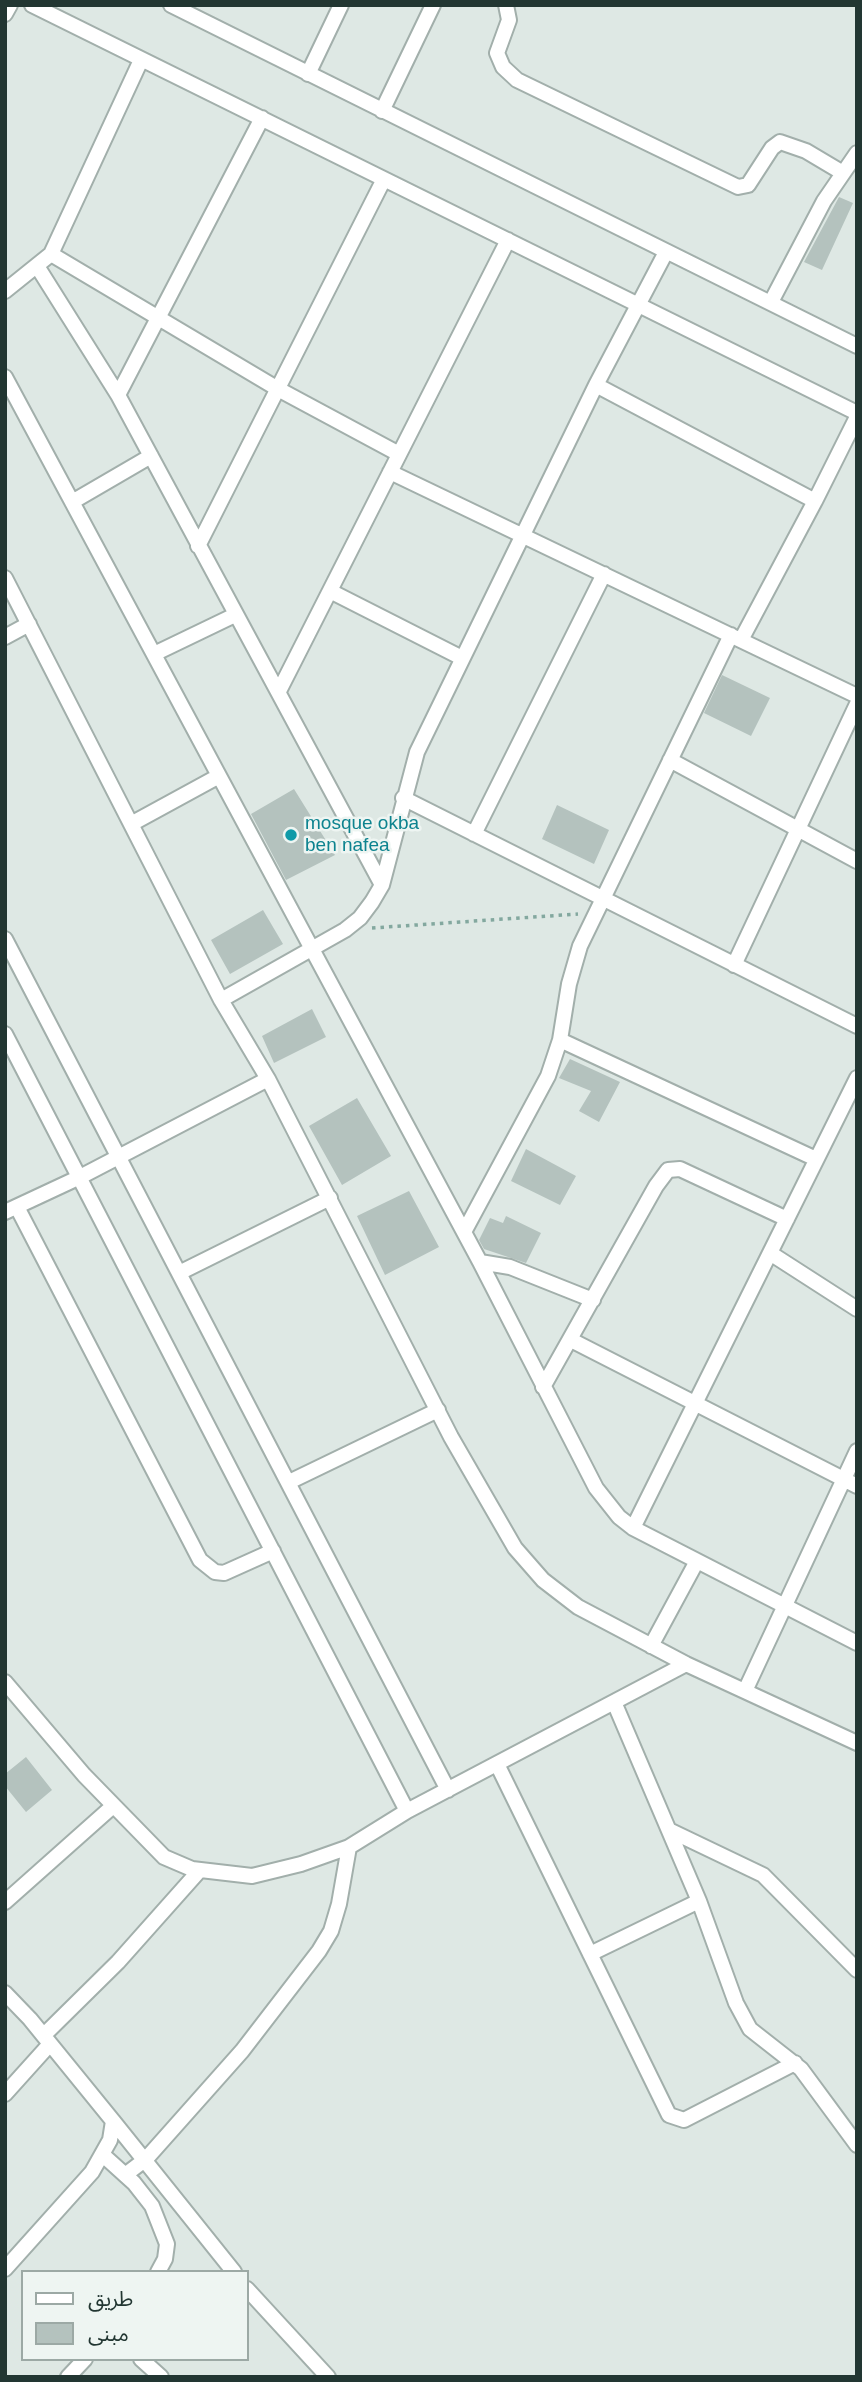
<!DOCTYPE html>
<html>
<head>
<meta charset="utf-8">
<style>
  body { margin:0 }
  #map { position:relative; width:862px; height:2382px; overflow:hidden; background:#dee8e4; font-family:Arial,"Noto Sans Arabic",sans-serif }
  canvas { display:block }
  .frame { position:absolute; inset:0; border:7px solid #223632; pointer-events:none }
  .legend { position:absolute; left:21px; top:2270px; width:228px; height:91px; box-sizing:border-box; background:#eef5f2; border:2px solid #9ca9a5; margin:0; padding:9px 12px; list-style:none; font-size:21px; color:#223632 }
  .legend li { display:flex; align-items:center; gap:14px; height:35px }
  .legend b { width:35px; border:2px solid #9ca9a5 }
</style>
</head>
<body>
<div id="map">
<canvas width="862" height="2382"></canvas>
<div class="frame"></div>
<ul class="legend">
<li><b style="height:9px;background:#fff"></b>طريق</li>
<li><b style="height:19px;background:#b4c2be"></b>مبنى</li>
</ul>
</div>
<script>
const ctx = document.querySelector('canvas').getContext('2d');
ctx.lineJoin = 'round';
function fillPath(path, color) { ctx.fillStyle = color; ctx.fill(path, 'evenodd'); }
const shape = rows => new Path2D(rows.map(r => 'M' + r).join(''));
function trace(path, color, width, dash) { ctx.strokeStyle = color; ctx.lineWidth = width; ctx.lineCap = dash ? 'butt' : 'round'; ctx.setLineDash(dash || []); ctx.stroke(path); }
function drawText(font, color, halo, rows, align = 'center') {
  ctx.font = font + ' Arial,sans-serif'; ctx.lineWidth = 5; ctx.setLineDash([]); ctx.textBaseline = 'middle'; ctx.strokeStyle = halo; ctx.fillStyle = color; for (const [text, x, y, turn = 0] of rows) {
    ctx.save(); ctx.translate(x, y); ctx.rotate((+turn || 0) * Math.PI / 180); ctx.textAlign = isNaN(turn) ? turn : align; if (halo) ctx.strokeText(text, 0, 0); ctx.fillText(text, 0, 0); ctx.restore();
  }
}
fillPath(shape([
  [839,197,853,203,822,270,804,262],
  [722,675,770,698,751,736,704,713],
  [294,789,335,855,286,880,251,814],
  [557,805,609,830,594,864,542,839],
  [263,910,283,944,230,974,211,940],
  [312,1009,326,1037,274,1063,262,1036],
  [570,1059,620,1082,599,1122,579,1111,591,1091,559,1078],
  [357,1098,391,1156,342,1185,309,1126],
  [526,1149,576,1176,560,1205,511,1181],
  [409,1191,439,1247,385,1275,357,1216],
  [506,1216,541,1233,526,1263,484,1249,479,1240,490,1218,503,1223],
  [26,1757,52,1790,26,1812,5,1786,5,1774]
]), '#b4c2be');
const minor = shape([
  [32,5,857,413],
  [171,5,857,346],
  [506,5,509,20,497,53,503,67,517,80,738,187,748,185,772,148,780,142,806,151,843,173],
  [5,14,10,5],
  [308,74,341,5],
  [382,111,433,5],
  [51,254,141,60],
  [37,266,118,395,382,885],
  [5,291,51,254,278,389,399,454],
  [771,302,824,201,857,153],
  [5,377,480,1262,596,1488,619,1517,633,1528,857,1643],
  [596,385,815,501,741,640],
  [118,395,262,118],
  [390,472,857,696],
  [815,501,857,417],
  [72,502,151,456],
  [198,546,384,179],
  [5,578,221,1000,268,1079,451,1437,515,1548,543,1580,578,1607,686,1664,857,1743],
  [330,591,462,658],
  [5,637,29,624],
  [154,654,235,615],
  [279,691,508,240],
  [670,760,857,861],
  [403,798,857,1026],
  [131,824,219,776],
  [474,834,604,574],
  [5,939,448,1790],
  [734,965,857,704],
  [221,1000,345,930,360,918,372,902,382,885,417,752,596,385,666,252],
  [5,1034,407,1811],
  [560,1040,816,1159],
  [17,1207,200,1560,215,1572,224,1573,273,1551],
  [5,1212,80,1177,268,1079],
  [464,1232,548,1076,560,1040,569,984,580,946,731,635],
  [770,1253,857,1309],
  [480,1262,510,1267,593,1300],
  [181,1272,330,1198],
  [571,1340,857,1486],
  [543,1387,656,1186,668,1170,680,1169,787,1219],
  [289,1482,438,1410],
  [633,1528,857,1078],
  [651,1646,697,1561],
  [5,1682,84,1775,164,1857,192,1869,252,1876,301,1864,349,1847,407,1811,686,1664],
  [745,1691,857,1451],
  [614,1702,699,1901,736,2003,750,2029,801,2069,857,2145],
  [497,1764,669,2115,684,2120,795,2063],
  [669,1830,763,1875,857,1970],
  [5,1902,113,1806],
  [590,1954,699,1901],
  [5,1993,30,2019,113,2121,110,2140,92,2172,5,2269],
  [44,2035,118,1962,199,1871],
  [5,2094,50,2044],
  [113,2121,234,2272],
  [103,2155,134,2183,152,2206,167,2244,165,2259,158,2272],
  [125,2175,146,2159,242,2051,319,1951,331,1931,339,1904,349,1847],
  [247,2289,328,2377],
  [141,2359,161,2377],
  [68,2377,85,2359]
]);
trace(minor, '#a2afab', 18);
trace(shape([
  [372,928,578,914]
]), '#83a89f', 3.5, [3.5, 5]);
trace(minor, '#fff', 14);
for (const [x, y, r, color] of [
  [291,835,7,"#0f9aa8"]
]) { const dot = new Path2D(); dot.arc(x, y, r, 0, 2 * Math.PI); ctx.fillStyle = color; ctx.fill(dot); trace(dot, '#eef5f2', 2.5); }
drawText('19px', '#0d838f', '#eef5f2', [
  ["mosque okba",305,824],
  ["ben nafea",305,846]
], 'left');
</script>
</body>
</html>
